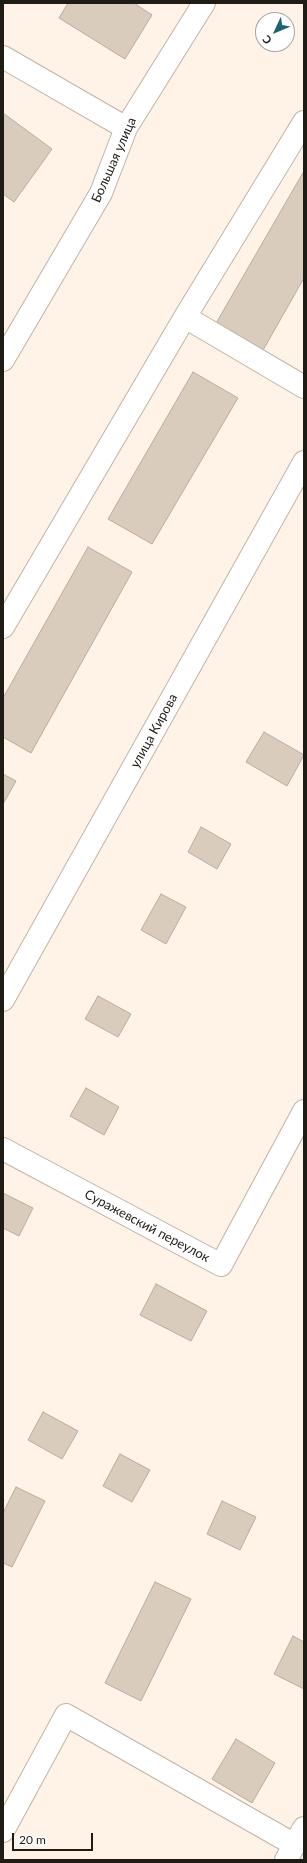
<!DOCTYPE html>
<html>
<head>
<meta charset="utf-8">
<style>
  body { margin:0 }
  #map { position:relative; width:307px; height:1863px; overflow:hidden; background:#fef3e6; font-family:Lato,sans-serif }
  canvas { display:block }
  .frame { position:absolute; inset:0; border:4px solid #1f1b15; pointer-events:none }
  .north { position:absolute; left:255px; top:12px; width:40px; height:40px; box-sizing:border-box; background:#fff; border:1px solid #a5a4a1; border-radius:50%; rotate:226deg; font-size:11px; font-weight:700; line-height:16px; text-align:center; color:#1f1b15 }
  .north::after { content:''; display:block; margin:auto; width:14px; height:18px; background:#1b6471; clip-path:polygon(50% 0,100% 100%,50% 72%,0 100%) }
  .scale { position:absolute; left:12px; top:1833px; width:81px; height:18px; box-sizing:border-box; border:2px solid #1f1b15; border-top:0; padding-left:5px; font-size:12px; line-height:14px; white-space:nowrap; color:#1f1b15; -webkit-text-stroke:3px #fff; paint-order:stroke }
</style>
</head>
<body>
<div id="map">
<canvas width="307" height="1863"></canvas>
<div class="frame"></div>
<div class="north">С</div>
<div class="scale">20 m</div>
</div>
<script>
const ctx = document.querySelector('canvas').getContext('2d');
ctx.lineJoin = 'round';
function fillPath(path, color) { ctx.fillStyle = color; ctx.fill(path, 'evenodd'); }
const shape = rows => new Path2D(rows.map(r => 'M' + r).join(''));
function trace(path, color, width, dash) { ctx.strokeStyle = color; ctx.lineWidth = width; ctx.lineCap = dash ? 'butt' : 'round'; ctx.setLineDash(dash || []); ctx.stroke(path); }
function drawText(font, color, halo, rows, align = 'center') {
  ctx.font = font + ' Lato,sans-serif'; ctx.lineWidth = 3.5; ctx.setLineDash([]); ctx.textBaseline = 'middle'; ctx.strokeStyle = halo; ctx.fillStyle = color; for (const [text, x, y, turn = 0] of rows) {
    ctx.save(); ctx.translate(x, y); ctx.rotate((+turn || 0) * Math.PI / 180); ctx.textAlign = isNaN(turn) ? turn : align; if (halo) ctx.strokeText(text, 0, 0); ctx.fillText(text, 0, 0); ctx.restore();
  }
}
const building = shape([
  [68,3,134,3,152,15,125,59,59,18,68,3],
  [3,113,52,149,14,202,3,194,3,113],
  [304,171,304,278,262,352,215,325,304,171],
  [193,372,238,398,152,544,108,519,193,372],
  [88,547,132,572,31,753,3,737,3,698,88,547],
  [264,732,304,755,287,786,246,762,264,732],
  [3,774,16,781,3,804,3,774],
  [201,827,231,844,217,869,188,852,201,827],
  [161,894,186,907,166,944,141,930,161,894],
  [98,996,131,1014,118,1037,85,1019,98,996],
  [86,1088,119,1107,104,1135,70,1116,86,1088],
  [3,1193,33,1208,19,1236,3,1228,3,1193],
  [156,1284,207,1311,191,1341,140,1315,156,1284],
  [43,1412,78,1431,62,1459,28,1440,43,1412],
  [120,1454,150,1470,132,1502,103,1486,120,1454],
  [16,1487,45,1501,12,1567,3,1563,3,1513,16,1487],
  [222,1501,256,1517,240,1550,207,1534,222,1501],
  [155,1582,191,1599,141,1701,105,1683,155,1582],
  [293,1636,304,1642,304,1689,274,1674,293,1636],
  [236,1739,275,1763,252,1803,212,1779,236,1739]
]);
fillPath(building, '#d9ccbc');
trace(building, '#b8ac9c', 1);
const minor = shape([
  [3,57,126,128],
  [185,317,304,387],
  [3,360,101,193,126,128,204,3],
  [3,627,185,317,304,122],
  [3,1000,304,462],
  [3,1149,221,1265,304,1111],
  [3,1831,66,1715,295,1845],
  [286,1860,304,1828]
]);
trace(minor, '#c0b3a3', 24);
trace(minor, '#fff', 22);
drawText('13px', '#1f1b15', '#fff', [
  ["Большая улица",114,160,-66],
  ["улица Кирова",154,731,-61],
  ["Суражевский переулок",147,1226,28]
]);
</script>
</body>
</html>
